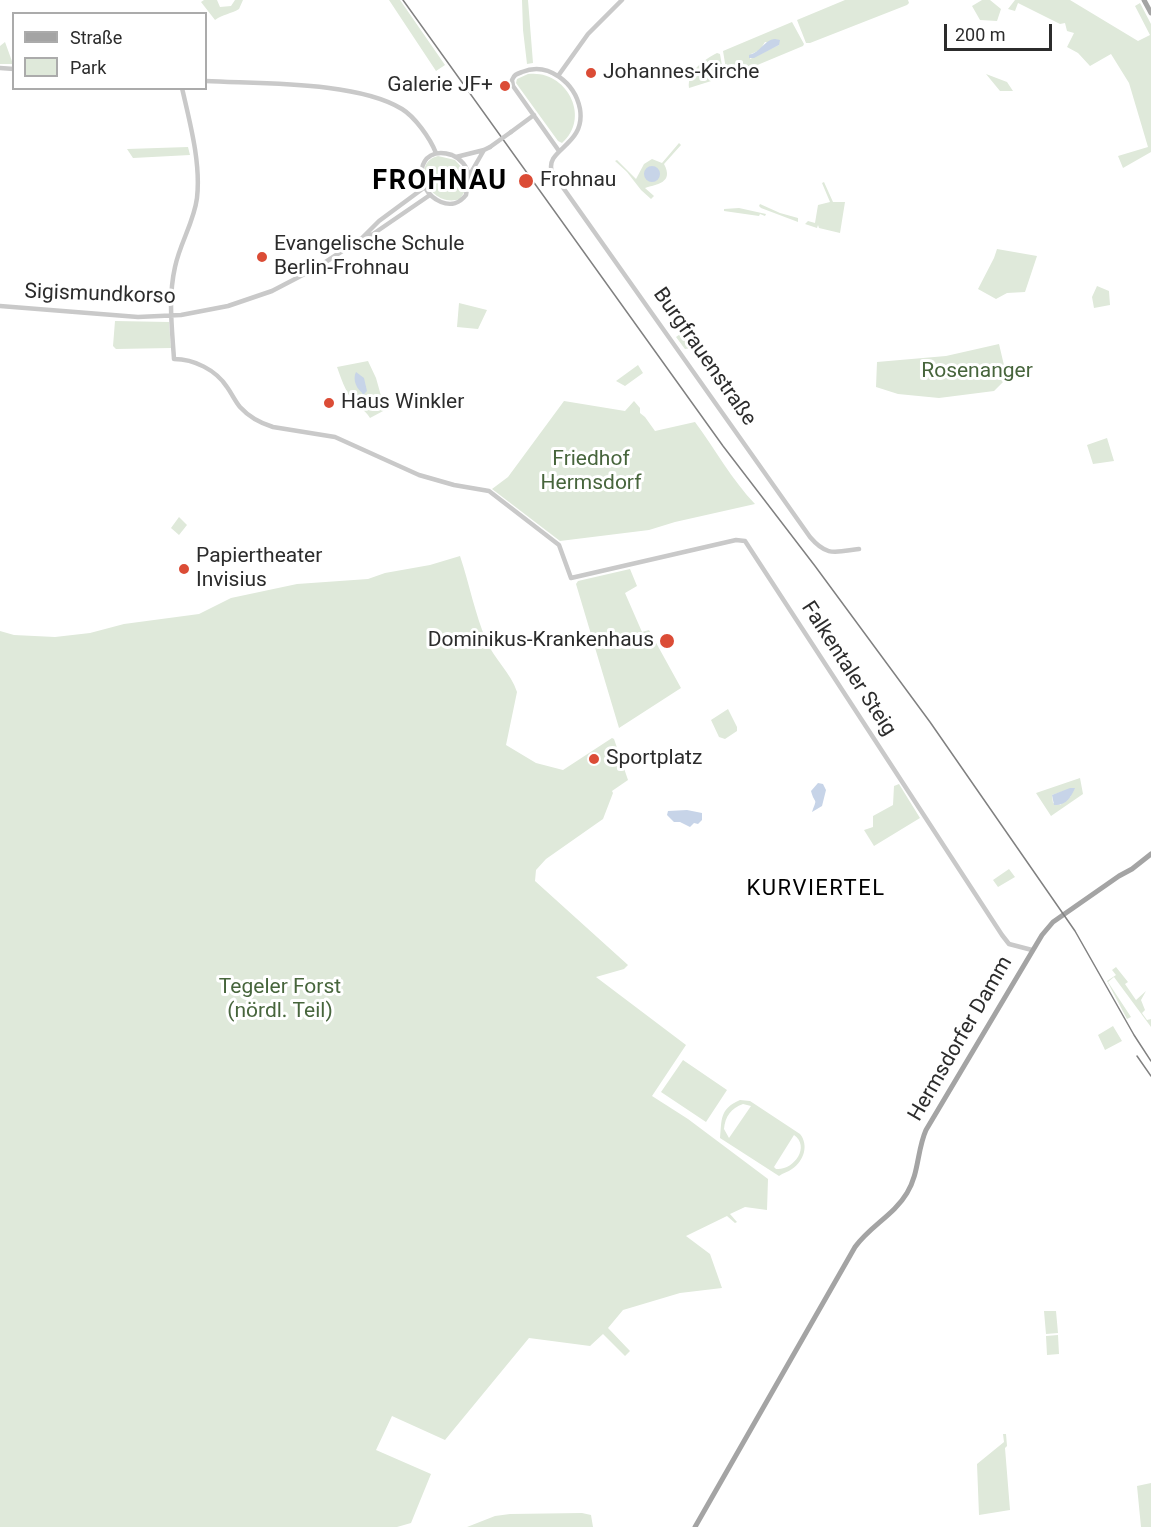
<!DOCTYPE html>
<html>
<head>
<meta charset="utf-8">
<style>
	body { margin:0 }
	#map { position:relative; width:1151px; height:1527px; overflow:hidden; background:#fff; font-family:Roboto,sans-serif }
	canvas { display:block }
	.legend { position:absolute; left:12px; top:12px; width:195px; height:78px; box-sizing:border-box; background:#fff; border:2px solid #ababab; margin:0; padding:8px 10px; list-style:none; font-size:18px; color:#2c2c2c }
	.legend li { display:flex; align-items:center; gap:12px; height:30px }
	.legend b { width:30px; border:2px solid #ababab }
	.scale { position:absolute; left:944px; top:24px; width:108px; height:27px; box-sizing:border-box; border:3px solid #2c2c2c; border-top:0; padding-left:8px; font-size:18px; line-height:21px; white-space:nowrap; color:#2c2c2c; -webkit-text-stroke:4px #fff; paint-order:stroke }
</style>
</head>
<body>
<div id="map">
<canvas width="1151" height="1527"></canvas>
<ul class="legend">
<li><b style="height:8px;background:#a4a4a4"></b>Straße</li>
<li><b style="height:16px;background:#dfe9da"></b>Park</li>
</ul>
<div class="scale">200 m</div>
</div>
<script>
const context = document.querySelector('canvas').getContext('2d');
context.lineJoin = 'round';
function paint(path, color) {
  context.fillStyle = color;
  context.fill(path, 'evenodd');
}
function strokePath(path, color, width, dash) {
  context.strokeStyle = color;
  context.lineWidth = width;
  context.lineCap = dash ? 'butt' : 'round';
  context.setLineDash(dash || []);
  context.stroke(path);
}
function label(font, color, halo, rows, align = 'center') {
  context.font = font + ' Roboto,sans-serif';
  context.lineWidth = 6;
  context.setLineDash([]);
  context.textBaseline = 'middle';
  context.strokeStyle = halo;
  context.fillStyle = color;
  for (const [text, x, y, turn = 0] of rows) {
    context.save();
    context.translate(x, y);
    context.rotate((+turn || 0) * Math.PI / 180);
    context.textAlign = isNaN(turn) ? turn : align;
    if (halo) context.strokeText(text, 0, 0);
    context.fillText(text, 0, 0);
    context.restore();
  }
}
paint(new Path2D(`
	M204,0H217L220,7L231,6L235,0H243L239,9C231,14 223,14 215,20L201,2Z
	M389,0H400L445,65L436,71Z
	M522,0H528L533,63L527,64L523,30Z
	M845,0H908L909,3L907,5L810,43H806L797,20Z
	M982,0H990L1001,9L997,21L980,20L972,6Z
	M1015,0H1070L1138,41L1150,35L1135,6L1140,3L1151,24V152L1123,168L1118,156L1148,147L1129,83L1111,54L1090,66L1078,53L1067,47L1074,33L1067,31L1065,23L1060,24L1018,3L1015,11L1008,9Z
	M792,22L804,44L803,46L743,71L727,75L723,51ZM765,42L779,45L750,59L751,54L760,50Z
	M5,42L13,64H0V46Z
	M717,53L720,54L724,77L689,88C687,71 704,60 717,53Z
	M528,74C566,69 592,117 562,143L558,141L516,83L517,79Z
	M986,74L1007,82L1013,91H1000Z
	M679,143L681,145L664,164C674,183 657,184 645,188L654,196L651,199L641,190L627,172L615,161L617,160L636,179L644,164L652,159L662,163Z
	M188,147L190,155L133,158L127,149Z
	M438,156L455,160L465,171V191L460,199C430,209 409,163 438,156Z
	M824,182L833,202H845L840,233L819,228L818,225L817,228L805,224L808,221L815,223L818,205L830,202L822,183Z
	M760,204L780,213L798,218V222L761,208L759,206Z
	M739,208L766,214L765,216L760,214L759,216L724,211V209Z
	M997,249L1037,256L1025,292L1007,293L996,299L978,289L994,258Z
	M1097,286L1109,291L1110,305L1094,308L1092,297Z
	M459,303L487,310L478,329L457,327Z
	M115,321L169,322L171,348L116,349L113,346Z
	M686,330L698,347L685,349L676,337Z
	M999,344L1007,378L994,391L939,398L898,394L876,387L877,362L946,356Z
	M368,361L376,378L385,410L370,418C365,409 357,407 352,400C345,390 341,378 337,367Z
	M638,365L643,373L625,386L616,381Z
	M564,401L625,411L634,401L640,408V413L645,417L655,431L695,422C715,449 732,480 755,504L675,522L649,530L560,541L492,489L508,477Z
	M1107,438L1114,461L1093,464L1087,445Z
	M179,517L187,525L179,535L171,528Z
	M460,556C469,583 475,614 486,640C494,659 511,673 517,692L506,745L536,763L563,770L612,738L614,739L628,780L612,791L613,793L603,819L546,859L536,870L535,881L628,965L624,969L596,977L686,1045L652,1096L688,1119L768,1179L767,1210L745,1207L730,1214L737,1222L735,1223L727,1216L686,1236L710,1254L722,1288L680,1293L623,1310L608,1328L630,1351L625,1356L603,1334L590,1346L529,1338L445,1440L392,1416L376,1450L431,1474L411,1523L397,1527H0V631L14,635L55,637L90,633L124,624L199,614L231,598L297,584L368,579L385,573L430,565Z
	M630,569L637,586L625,593L642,632L649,630L681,688L619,728L576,584L578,581Z
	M728,709L737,727V731L725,739L719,737L711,720Z
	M1080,778L1083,794L1051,816L1036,793ZM1064,791L1071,796L1060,805L1053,803L1052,795Z
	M899,784L920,818L874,846L864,830L873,827V816L893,805L894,786Z
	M1009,869L1015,877L998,887L993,880Z
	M1116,967L1128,982L1125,984L1136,1000L1146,991L1141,1000L1145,1010L1142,1013L1147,1020L1151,1019V1027L1114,977L1108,982L1131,1017L1127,1019L1107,981L1116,975L1112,970Z
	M1113,1026L1122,1041L1105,1050L1098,1035Z
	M683,1060L727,1090L706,1122L661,1092Z
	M740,1100L750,1101L800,1134C809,1145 804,1161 792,1169C788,1172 783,1173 779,1176L720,1138C722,1120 719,1109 740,1100ZM743,1104L751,1106L729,1138L724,1129C725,1117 731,1108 743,1104ZM794,1135C811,1147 793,1171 776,1169L774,1167Z
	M1044,1311H1056L1058,1333L1046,1334Z
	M1058,1335L1059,1354L1047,1355L1046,1336Z
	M1003,1434H1006L1007,1446L1005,1448L1010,1510L979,1515L977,1464L1004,1442Z
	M1151,1483V1527H1141L1137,1486Z
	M582,1513L591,1515L593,1527H467L495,1516L510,1514Z`), '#dfe9da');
paint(new Path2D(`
	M775,39L780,40L779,45L754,58H749V55C761,52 764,40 775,39Z
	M644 174a8 8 0 1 1 16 0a8 8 0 1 1-16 0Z
	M356,372L364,378L367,391L364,394C357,390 352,380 356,372Z
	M818,783L823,784L826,790L822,806L812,812C818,796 815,806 811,791Z
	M1070,788H1075C1071,797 1066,806 1054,805L1052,795Z
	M687,810L702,813V820L698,824L694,823L690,827L680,822H674L667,815L668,811Z`), '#c7d4e8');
strokePath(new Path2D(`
	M363,393L365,399L371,402L373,406`), '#c7d4e8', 1.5);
strokePath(new Path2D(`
	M0,68L14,69
	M558,76L588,34L622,0
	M206,81C259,84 357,81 402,109C415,117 430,138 436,153
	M182,88C190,123 201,163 197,198C194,222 180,243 175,267C168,298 172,328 174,359C194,359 216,370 227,387C232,394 235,401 240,407C249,417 260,423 273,427L335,437L419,475L454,485L489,491L559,545L571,578L736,540L745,541L1002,935L1009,944L1032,950
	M511,132L534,115
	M559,151L513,86L512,80C514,75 516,74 522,72C548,61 575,83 580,109C586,146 544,149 552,172L810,537C827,557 835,552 859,549
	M456,157L484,150L490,147
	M469,176C467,166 461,159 452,155C415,143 412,190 441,202C451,206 460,203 466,195L469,176L484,150
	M362,238L373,234L430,195
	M0,306L138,317L181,315L228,306L272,291L318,267L362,238L379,221L425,187`), '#c9c9c9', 4.5);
strokePath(new Path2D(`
	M1144,0L1151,13
	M695,1527L855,1247C870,1226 894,1215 907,1193C919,1174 917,1150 926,1130L1042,935L1053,922L1119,876L1132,869L1151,854`), '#a4a4a4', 5);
strokePath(new Path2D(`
	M403,0L723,446L815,566L930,722L1075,931L1134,1035L1151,1061
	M1137,1056L1151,1076`), '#818181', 1.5);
strokePath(new Path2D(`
	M490,147L511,132`), '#c9c9c9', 4.5);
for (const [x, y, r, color] of [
	[591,73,6,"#db4c36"],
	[505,86,6,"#db4c36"],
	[526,181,8,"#db4c36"],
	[262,257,6,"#db4c36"],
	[329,403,6,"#db4c36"],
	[184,569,6,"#db4c36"],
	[667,641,8,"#db4c36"],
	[594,759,6,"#db4c36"]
]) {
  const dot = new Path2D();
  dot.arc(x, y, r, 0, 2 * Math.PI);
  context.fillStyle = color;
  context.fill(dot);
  strokePath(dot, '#fff', 2);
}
label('21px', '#2c2c2c', '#fff', [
	["Johannes-Kirche",603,73],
	["Galerie JF+",493,86,"right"],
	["Frohnau",540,181],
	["Evangelische Schule",274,245],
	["Berlin-Frohnau",274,269],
	["Haus Winkler",341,403],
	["Papiertheater",196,557],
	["Invisius",196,581],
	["Dominikus-Krankenhaus",654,641,"right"],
	["Sportplatz",606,759]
], 'left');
label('21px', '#2c2c2c', '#fff', [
	["Sigismundkorso",100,295,2],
	["Burgfrauenstraße",704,357,55],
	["Falkentaler Steig",848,669,57],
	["Hermsdorfer Damm",961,1039,-60]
]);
label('21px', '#47653c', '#fff', [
	["Rosenanger",977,372],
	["Friedhof",591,460],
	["Hermsdorf",591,484],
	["Tegeler Forst",280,988],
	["(nördl. Teil)",280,1012]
]);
context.letterSpacing = '1.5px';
label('22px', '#000', '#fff', [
	["KURVIERTEL",816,889]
]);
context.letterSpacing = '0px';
context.letterSpacing = '1.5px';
label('bold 27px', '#000', '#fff', [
	["FROHNAU",440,182]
]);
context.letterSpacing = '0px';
</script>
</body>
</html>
